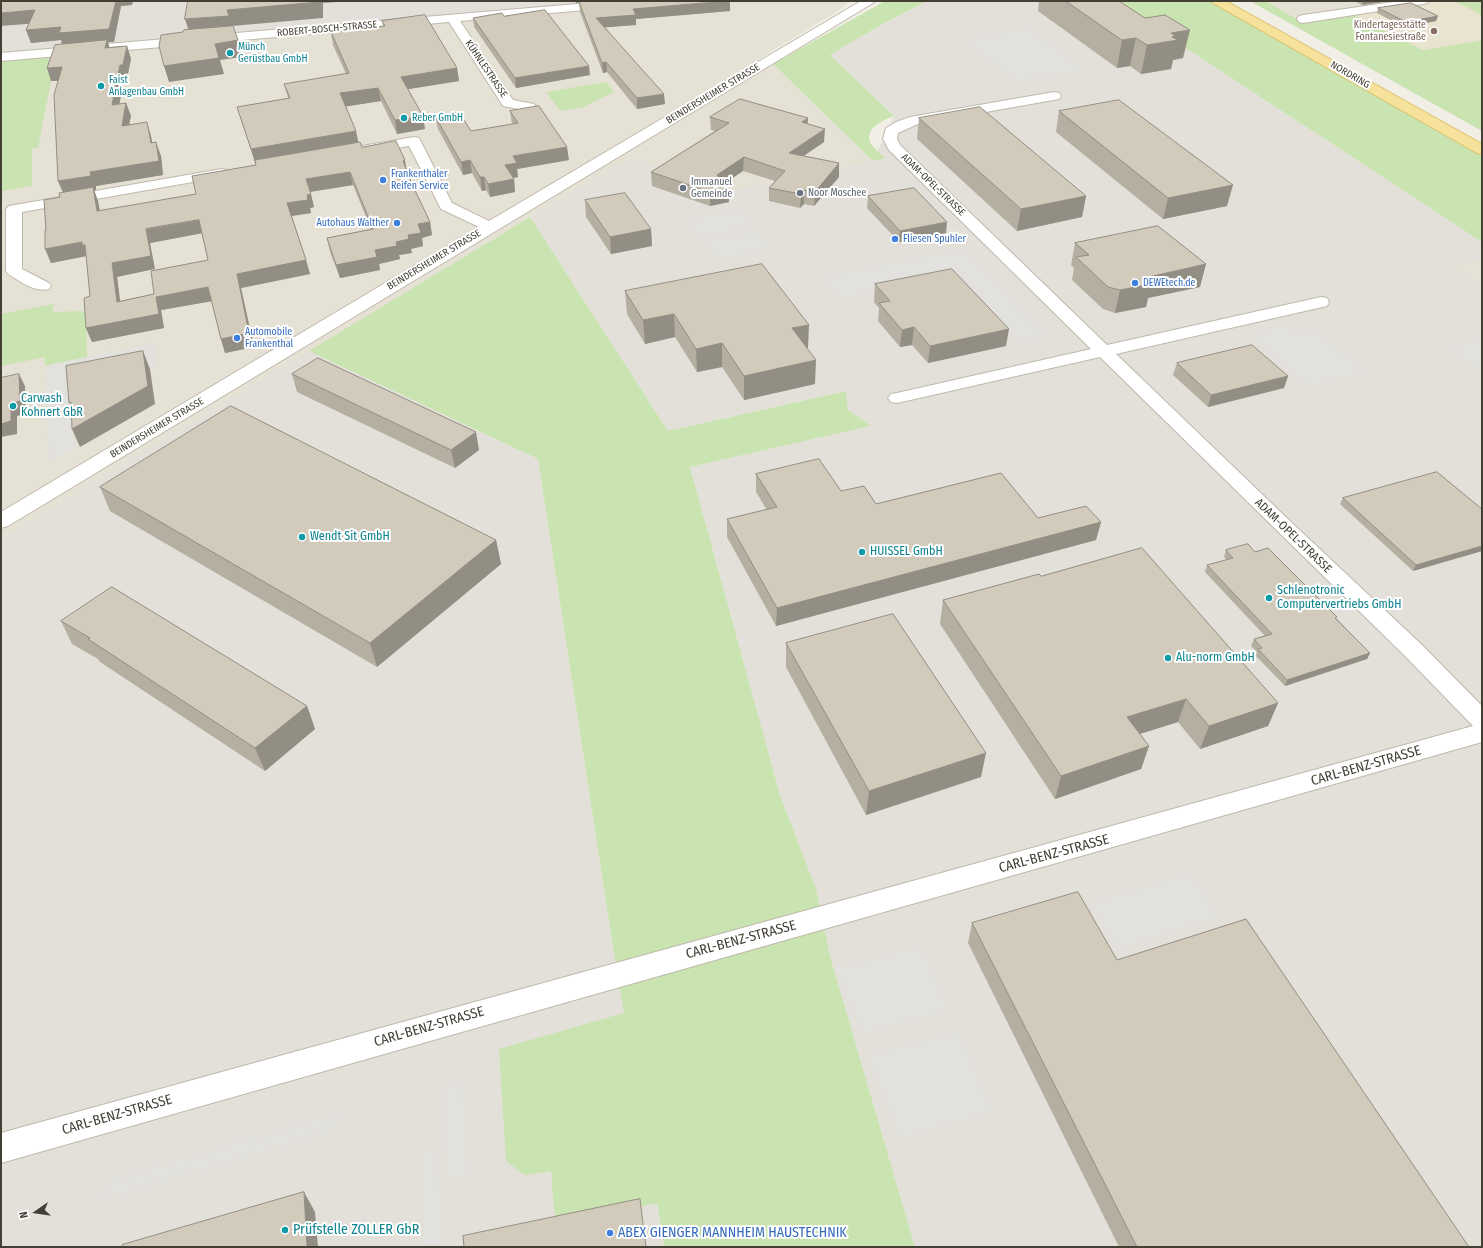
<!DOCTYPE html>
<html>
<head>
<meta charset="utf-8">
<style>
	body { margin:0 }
	#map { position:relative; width:1483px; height:1248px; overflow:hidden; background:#f1eee5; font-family:"Fira Sans Condensed",sans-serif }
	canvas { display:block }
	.frame { position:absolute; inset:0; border:2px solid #433f35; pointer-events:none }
	.north { position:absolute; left:16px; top:1192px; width:40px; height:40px; -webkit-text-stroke:3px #fff; paint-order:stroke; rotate:257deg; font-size:11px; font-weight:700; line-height:16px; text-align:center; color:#433f35 }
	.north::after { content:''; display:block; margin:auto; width:14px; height:18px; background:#433f35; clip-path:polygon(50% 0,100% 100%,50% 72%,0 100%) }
</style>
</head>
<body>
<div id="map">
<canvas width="1483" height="1248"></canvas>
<div class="frame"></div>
<div class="north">N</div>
</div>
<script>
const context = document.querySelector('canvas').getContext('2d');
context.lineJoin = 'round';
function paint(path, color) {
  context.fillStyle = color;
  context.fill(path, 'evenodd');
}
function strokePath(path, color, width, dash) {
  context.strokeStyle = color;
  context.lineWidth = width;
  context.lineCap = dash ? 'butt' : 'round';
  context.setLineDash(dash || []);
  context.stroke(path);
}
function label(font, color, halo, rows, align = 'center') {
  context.font = font + ' "Fira Sans Condensed",sans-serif';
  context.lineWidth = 4;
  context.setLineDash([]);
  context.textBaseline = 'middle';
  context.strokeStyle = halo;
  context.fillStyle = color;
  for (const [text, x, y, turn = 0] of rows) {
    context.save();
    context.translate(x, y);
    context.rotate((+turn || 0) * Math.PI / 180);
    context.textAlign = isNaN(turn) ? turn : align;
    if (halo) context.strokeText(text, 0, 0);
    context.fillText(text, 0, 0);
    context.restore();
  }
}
paint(new Path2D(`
	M706,1H850L841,9L757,60L773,64L873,161L732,191L630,158L530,217L1,539V58Z
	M1266,1H1478L1482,3V40L1423,50L1345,11L1295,18Z
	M1482,259V285L1455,267Z`), '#e5e1d4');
paint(new Path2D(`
	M1,1H610L1,53Z
	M927,1H1114L1482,242V259L1456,267L1482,285V1247H915L830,956L816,889L780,795L690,467L871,426L848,410L845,391L668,431L530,217L630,158L732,191L873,161L894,116L830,55L879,26Z
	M309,351L538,459L612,941L664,1247H1V539Z`), '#e3e0da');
paint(new Path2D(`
	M1444,1H1454L1482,15V40L1423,50L1352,14Z`), '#e9e4d0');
paint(new Path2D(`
	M885,1H927L879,26L830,55L894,116C883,120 863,129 871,144C874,149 881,154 885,158L873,161L773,64Z
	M1114,1H1209L1482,155V242Z
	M1250,1H1266L1295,18L1345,11L1423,50L1482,40V131Z
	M1454,1H1477L1482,3V15Z
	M60,53L51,81L38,148L32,149V186L1,191V58Z
	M606,82L614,92L583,107L560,111L546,92Z
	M530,217L668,431L846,391L848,410L871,426L690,467L780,795L816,889L830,956L915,1247H664L657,1203L559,1224L554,1210L551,1171L525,1175L506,1161L499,1049L624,1013L612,941L538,459L309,351Z
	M54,304L52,312L86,311L87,357L45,366V357L1,366V314Z`), '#c9e3b1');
paint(new Path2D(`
	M1031,28L1087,70L1015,82L961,39Z
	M741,209L755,227L699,237L687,219Z
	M758,230L773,249L716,260L702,241Z
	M962,249L1048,337L1021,344L956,275L840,299L822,277Z
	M1288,325L1301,334L1316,331L1368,372L1309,387L1247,334Z
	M1482,339V373L1447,348L1466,343Z
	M154,343L158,366L69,384L75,449L49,463L45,366Z
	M1190,872L1220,917L1117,950L1089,903Z
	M922,946L950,1011L861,1035L836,968Z
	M959,1030L994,1112L899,1139L867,1055Z
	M463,1081L468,1176L446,1180L442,1085Z
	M333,1110L343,1117L324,1140L314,1133L304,1146L294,1140L284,1152L274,1145L263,1157L254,1151L244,1163L235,1157L225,1168L216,1162L204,1175L195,1168L185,1180L176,1174L164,1187L155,1180L145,1192L135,1185L123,1198L114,1192L103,1205L94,1198L117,1173L126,1180L137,1167L146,1174L158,1161L167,1167L177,1155L187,1162L198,1149L207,1156L218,1144L227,1150L238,1137L246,1142L254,1132L264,1139L275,1127L284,1133L295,1121L304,1128L314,1116L324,1121Z
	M438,1148L443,1247H424L421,1152Z`), '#e2e1dd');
const minor = new Path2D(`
	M612,1H659L657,3L653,4L460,21L513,100L534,104L536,107L534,110L529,111L503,106L449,22L1,61V53Z
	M861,1H875L873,3L8,526L1,528V512L479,227L441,209L409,146L367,153L362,152L360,149L362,146L414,137L419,138L452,203L489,221Z
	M1400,1H1429L1427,3L1423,4L1303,23L1299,22L1297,19L1299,16L1303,15Z
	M1054,92L1059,93L1061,96L1059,99L918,124L898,133L897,139L900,145L1107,345L1321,297L1327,298L1329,302L1327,306L1116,354L1292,523L1422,645L1482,706V742L1,1163V1133L1473,726L1406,657L1100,357L897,403L891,402L888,398L891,394L897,393L1091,349L889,150L883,139L886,128L896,122L910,117Z
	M222,169L227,170L229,173L227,176L22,212V269L49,283L51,286L49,289C35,293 20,281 8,274L6,271V209L9,206Z`);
const major = new Path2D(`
	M1211,1H1226L1482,144V154L1477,153L1213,3Z`);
strokePath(minor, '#bfb9ac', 2);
strokePath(major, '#dac06b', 2);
paint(minor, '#fff');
paint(major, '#f6e29a');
paint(new Path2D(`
	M1,1H133L132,5L121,6L114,42H108L109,47L127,46L131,59L127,78H124L119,104L126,103L131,116L129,125L151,136L152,143L161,156L163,175L96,186V190H94L98,201L100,211L196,194L256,165L241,120L237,107L288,98L284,84L346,74L333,45L331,32L383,26L382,21L457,68L459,81L408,89L425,129L397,134L381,101L346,106L358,143L362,147L407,173L430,222L432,235L422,238L423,246L411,249L412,253L399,255L400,259L379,264L380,270L340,278L330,252L327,238L371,229L353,185L310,192L314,207L310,208L311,213L292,216L306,260L310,274L241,288L254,347L225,353L221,339L212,301L161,310L164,328L92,342L86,328L90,296L86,256L51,263L46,230L60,197L63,192L58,181V81H51L62,44L61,40L31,43L26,30L29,23ZM202,233L208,260L154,294L120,301L117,277L150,243Z
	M575,1H730V11L636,19V25L605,27L665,104L637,109L607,72L603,73L580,12L579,2L576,3Z
	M1039,1H1119L1183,58L1173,60L1171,69L1141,74L1130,66L1117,68L1038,11Z
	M1354,1H1390L1362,5Z
	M1378,8L1438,16L1436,21L1404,27L1377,13Z
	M504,16L590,75L516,88L474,27L473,18Z
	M510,111L569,160L517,169L518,177L513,178L514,179L515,192L490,197L486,190L482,191L472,173L463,175L438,129L435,116L471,131L512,124Z
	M1059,111L1227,206L1163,219L1056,132Z
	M710,117L807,124L824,142L804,156L839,163V177L814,206L804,204L800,208L769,201V188L775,181L743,171L724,184L728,189L729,202L710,206L652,186L651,172L715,131L711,130Z
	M919,118L1086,196L1082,217L1017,231L917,139Z
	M868,196L946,233L899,242L867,208Z
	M585,200L651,229L652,246L611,254L586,217Z
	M1075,243L1200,287L1148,298L1146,307L1115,313L1103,309L1072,280L1074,268L1071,265Z
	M875,284L1006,346L928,363L912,345L900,347L878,321L879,308L874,302Z
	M625,291L808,348H807L815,384L744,400L722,367L697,372L675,337L645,344L627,314Z
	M1177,363L1288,376L1284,388L1208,407L1173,375Z
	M292,374L479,450L455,468L297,392Z
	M756,474L841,491L876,504L1038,518L1101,522L1096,540L776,626L727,537V519L767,510L756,492Z
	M100,487L496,540L501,564L377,667L110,511Z
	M1343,498L1482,509V551L1413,571L1340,504Z
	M1226,550L1255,552L1337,619L1370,653L1367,659L1285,686L1256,656L1257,652L1251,646L1254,639L1265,636L1205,572L1207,565L1227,560L1224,557Z
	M1041,576L1278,703L1268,726L1200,749L1178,722L1140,734L1149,746L1141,769L1055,799L940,624L943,600Z
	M61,621L307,706L315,729L265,771L100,662L98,659L72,644Z
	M786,643L981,777L866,815L786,667Z
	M972,923L1117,960L1469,1247H1119L968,943Z`), '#b5afa2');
paint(new Path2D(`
	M116,1H133L132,5L121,6L114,42H108L111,53L63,46L61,40L31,43L26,30Z
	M319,1H352L323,3V18L232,26L190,35L185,19L227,10Z
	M576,1H594L576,3Z
	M730,1V11L636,19V25L597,28L596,18L633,9Z
	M1363,1H1390L1362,5Z
	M35,10L39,23L1,26V13Z
	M1438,16L1436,21L1404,27L1406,22Z
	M1190,30L1183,58L1173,60L1171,69L1141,74L1147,45L1171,33Z
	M1136,38L1130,66L1117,68L1122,40Z
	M238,40L242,57L220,60L224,74L169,82L164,66L215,44Z
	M127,46L131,59L127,78H124L117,118L112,105L120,65Z
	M606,62L607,72L603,73L602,63Z
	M589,66L590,75L516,88L515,78Z
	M62,67L66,80L51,81L47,68Z
	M457,68L459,81L403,90L401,77Z
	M378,88L381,101L343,107L340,93Z
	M664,94L665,104L637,109V98Z
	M126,103L131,116L126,140L122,126Z
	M423,116L425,129L397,134L395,120Z
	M808,118L807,132L802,122Z
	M147,122L151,136L155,157L151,143Z
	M825,129L824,142L788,166L789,153Z
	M356,131L359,145L255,163L251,149Z
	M156,142L161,156L163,175L96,186V190H94L98,201L102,225L64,195L58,181L90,172Z
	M567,147L569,160L517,169L518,177L507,179L505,165L513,156Z
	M744,157L743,171L717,188V175Z
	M405,160L407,173L403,161Z
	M470,160L472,173L463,175L461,162Z
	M839,163V177L814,206L815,192Z
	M350,172L353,185L309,192L306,179Z
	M480,177H484L486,190L482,191Z
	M514,179L515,192L490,197L488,184Z
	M1233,185L1227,206L1163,219L1168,198Z
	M728,189L729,202L710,206V192Z
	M804,190V204L800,208L801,194Z
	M311,194L314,207L310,208L311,213L291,216L287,203L307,195Z
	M1086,196L1082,217L1017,231L1021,209Z
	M199,220L203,233L150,243L155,269L117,277L122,316L117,302L112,263L146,229Z
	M430,222L432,235L422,238L423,246L411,249L412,253L399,255L400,259L379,264L380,270L340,278L336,265L396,242L408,235L418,224Z
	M947,222L946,233L899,242L900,231Z
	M651,229L652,246L611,254L610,237Z
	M82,242L85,245L87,256L51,263L45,249Z
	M306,260L310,274L241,288L254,347L225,353L221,339L237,274Z
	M1206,264L1200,287L1148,298L1146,307L1115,313L1120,290L1144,278Z
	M208,287L213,301L161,310L164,328L92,342L86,328L156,297Z
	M674,314L675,337L645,344L643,320Z
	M809,325L808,348L791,351L792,328Z
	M914,327L912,345L900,347L902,330Z
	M1009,329L1006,346L928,363L930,346Z
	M722,343V367L697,372L696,349Z
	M143,351L150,369L155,404L80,447L72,429Z
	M816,360L815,384L744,400V376Z
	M19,374L25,386L26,414L17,416V434L1,437V424L11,404Z
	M1288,376L1284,388L1208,407L1211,395Z
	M476,432L479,450L455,468L451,450Z
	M1101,522L1096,540L776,626L777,608Z
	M496,540L501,564L377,667L370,643Z
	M1482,546V551L1413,571L1416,565Z
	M1370,653L1367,659L1285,686L1287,680Z
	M1186,699L1178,722L1120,740L1127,717Z
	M1278,703L1268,726L1200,749L1209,726Z
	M307,706L315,729L265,771L255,748Z
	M1149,746L1141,769L1055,799L1061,776Z
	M986,753L981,777L866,815L869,791Z
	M304,1192L315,1212L318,1247H307Z`), '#938e84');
const building = new Path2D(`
	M1,1H116L109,29L59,33L61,27L26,30L35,10L1,13Z
	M188,1H319V2L227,10L229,16L185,19Z
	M591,1H727L633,9L636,15L596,18L664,94L637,98L606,62L602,63L579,2Z
	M1066,1H1119L1145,18L1165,15L1190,30L1171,33L1175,36L1172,37L1178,40L1147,45L1136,38L1122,40Z
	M1411,3L1438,16L1406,22L1378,8Z
	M545,10L589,66L515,78L473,18L502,13L504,16Z
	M425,15L457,68L401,77L423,116L395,120L378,88L340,93L356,131L251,149L237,107L290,98L284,84L349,73L331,32L385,26L382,21Z
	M233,26L238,40L215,44L219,58L164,66L159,46L161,35L183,32L184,30Z
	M107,40L105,48L127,46L123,65H120L112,105L126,103L122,126L147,122L151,143L156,142L159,161L90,172L91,176L58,181L54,95L62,67L47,68L55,45Z
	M740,99L808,118L802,122L825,129L789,153L839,163L815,192L804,190L801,194L769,188L785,171L744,157L717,175L728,189L710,192L651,172L729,123L710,117Z
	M1119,100L1233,185L1168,198L1059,111Z
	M539,106L567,147L513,156L517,163L505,165L514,179L488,184L484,177H480L470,160L461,162L435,116L459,112L471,131L518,123L510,111Z
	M980,107L1086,196L1021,209L919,118Z
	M396,141L405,160L403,161L411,182L430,222L418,224L421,233L408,235L409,239L396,242L397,246L375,250L377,257L336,265L327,238L373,229L350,172L306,179L311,194L307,195L308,200L287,203L306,260L237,274L249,333L221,339L208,287L156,297L159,314L86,328L84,298L90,296L85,245H82V242L45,249V230H46L44,200L60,197L59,193L93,187L97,211L196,194L192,176L256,165L255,160L360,142L362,147ZM199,220L208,260L151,271L154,294L117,302L112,263L151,256L146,229Z
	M914,188L947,222L900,231L868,196Z
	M625,193L651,229L610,237L585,200Z
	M1158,226L1206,264L1144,278L1152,284L1120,290L1108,287L1076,257L1089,255L1075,243Z
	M762,264L809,325L792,328L816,360L744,376L722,343L696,349L674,314L643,320L625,291Z
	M952,269L1009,329L930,346L914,327L902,330L879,303L890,301L875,284Z
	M1252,345L1288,376L1211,395L1177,363Z
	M143,351L148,386L72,429L71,402L69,403L66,366Z
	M318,358L476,432L451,450L292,374Z
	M19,374L20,401L11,404V421L1,424V378Z
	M231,406L496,540L370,643L100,487Z
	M819,459L841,491L864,486L876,504L1001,473L1038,518L1086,506L1101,522L777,608L727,519L777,507L756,474Z
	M1437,472L1482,509V546L1416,565L1343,498Z
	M1248,544L1255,552L1268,548L1337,617L1335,618L1370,653L1287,680L1258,649L1262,648L1254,639L1272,634L1207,565L1233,558L1226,550Z
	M1142,548L1278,703L1209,726L1186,699L1127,717L1149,746L1061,776L943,600L1039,574L1041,576Z
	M112,587L307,706L255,748L88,639L90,638L61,621Z
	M893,614L986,753L869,791L786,643Z
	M1078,892L1117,960L1246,919L1469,1247H1137L972,923Z
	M304,1192L307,1247H122V1245Z
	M640,1199L646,1247H464L463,1236Z`);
paint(building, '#d2cbbc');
strokePath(building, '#938e84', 1);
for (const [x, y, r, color] of [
	[1434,31,4,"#8d6e63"],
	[230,53,4,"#0f9aa8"],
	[101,86,4,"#0f9aa8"],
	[404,118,4,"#0f9aa8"],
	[383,180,4,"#3f7fe0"],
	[683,188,4,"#6b7280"],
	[800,193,4,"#6b7280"],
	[397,223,4,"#3f7fe0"],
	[895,239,4,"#3f7fe0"],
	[1135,283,4,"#3f7fe0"],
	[237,338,4,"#3f7fe0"],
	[13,406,4,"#0f9aa8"],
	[302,537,4,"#0f9aa8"],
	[862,552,4,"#0f9aa8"],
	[1269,598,4,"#0f9aa8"],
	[1168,658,4,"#0f9aa8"],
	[285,1230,4,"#0f9aa8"],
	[610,1233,4,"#3f7fe0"]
]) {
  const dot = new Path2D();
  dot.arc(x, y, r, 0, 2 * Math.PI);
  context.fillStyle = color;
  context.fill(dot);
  strokePath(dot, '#fff', 1.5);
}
label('10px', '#785e54', '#fff', [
	["Kindertagesstätte",1426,25],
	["Fontanesiestraße",1426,37]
], 'right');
label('10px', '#433f35', '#fff', [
	["ROBERT-BOSCH-STRASSE",327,29,-5],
	["KÜHNLESTRASSE",486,69,56],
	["NORDRING",1350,75,30],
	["BEINDERSHEIMER STRASSE",713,94,-31],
	["ADAM-OPEL-STRASSE",933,185,44],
	["BEINDERSHEIMER STRASSE",434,260,-31],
	["BEINDERSHEIMER STRASSE",157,428,-31]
]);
label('10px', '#0d838f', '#fff', [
	["Münch",238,47],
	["Gerüstbau GmbH",238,59],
	["Faist",109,80],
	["Anlagenbau GmbH",109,92],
	["Reber GmbH",412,118]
], 'left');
label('10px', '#366cbe', '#fff', [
	["Frankenthaler",391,174],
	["Reifen Service",391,186],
	["Autohaus Walther",389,223,"right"],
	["Fliesen Spuhler",903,239],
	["DEWEtech.de",1143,283],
	["Automobile",245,332],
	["Frankenthal",245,344]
], 'left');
label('10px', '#5b616d', '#fff', [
	["Immanuel",691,182],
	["Gemeinde",691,194],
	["Noor Moschee",808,193]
], 'left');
label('12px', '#0d838f', '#fff', [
	["Carwash",21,399],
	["Kohnert GbR",21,413],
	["Wendt Sit GmbH",310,537],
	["HUISSEL GmbH",870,552],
	["Schlenotronic",1277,591],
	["Computervertriebs GmbH",1277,605],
	["Alu-norm GmbH",1176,658]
], 'left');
label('12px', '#433f35', '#fff', [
	["ADAM-OPEL-STRASSE",1293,536,44]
]);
label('14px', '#433f35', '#fff', [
	["CARL-BENZ-STRASSE",1366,766,-16],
	["CARL-BENZ-STRASSE",1054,854,-15],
	["CARL-BENZ-STRASSE",741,940,-15],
	["CARL-BENZ-STRASSE",429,1027,-16],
	["CARL-BENZ-STRASSE",117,1115,-16]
]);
label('14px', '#0d838f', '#fff', [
	["Prüfstelle ZOLLER GbR",293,1230]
], 'left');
label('14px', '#366cbe', '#fff', [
	["ABEX GIENGER MANNHEIM HAUSTECHNIK",618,1233]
], 'left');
</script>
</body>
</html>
